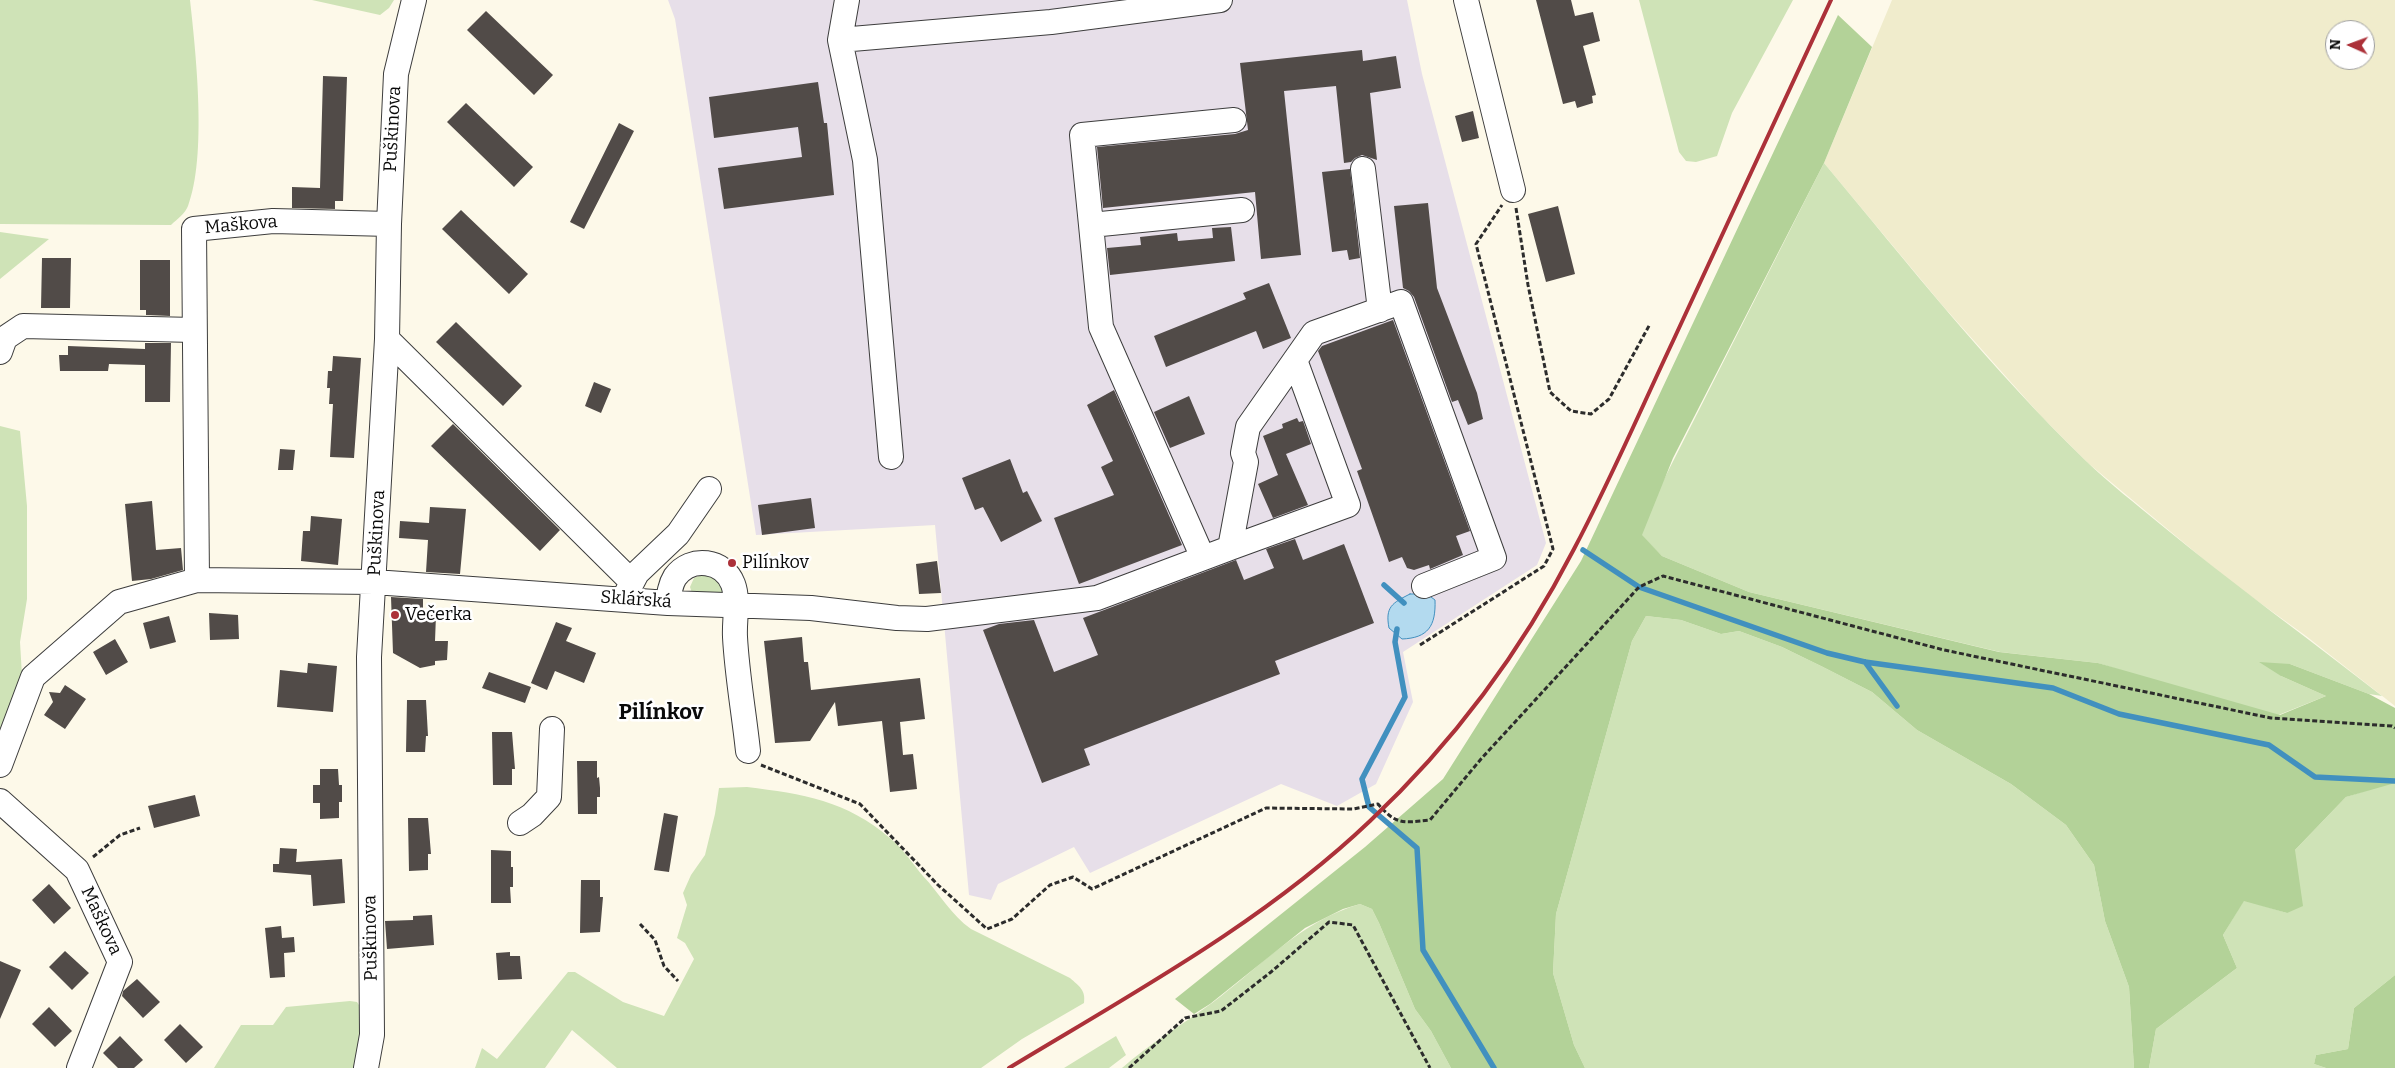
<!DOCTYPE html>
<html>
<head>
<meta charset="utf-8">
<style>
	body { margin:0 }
	#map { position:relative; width:2395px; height:1068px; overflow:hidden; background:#fdf9e9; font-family:Bitter,serif }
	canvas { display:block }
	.north { position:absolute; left:2325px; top:20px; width:50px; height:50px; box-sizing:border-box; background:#fff; border:1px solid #9d9d9d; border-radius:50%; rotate:272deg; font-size:14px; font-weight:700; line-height:20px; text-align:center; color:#0a0a0a }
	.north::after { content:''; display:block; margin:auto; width:18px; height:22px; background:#ac3139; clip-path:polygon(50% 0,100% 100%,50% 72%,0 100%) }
</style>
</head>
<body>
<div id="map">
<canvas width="2395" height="1068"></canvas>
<div class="north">N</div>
</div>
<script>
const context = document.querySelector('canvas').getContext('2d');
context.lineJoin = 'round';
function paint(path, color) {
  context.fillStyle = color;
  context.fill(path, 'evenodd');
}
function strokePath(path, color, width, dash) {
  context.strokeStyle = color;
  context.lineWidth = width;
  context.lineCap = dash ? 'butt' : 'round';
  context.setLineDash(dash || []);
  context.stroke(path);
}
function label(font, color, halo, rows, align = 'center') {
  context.font = font + ' Bitter,serif';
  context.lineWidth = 5;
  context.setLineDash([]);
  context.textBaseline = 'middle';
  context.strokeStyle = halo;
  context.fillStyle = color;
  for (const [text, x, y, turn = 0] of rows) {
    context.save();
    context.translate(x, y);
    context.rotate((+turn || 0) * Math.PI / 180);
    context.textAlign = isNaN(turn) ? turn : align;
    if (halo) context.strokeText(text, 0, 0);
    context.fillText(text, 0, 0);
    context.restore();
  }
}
paint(new Path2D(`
	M668,0H1407L1422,74L1546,543L1537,565L1403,652L1413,702L1376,784L1337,806L1281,784L1090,873L1074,847L998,884L991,900L969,895L935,525L756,535L675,19Z`), '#e7dfe9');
paint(new Path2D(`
	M1892,0H2395V706L2306,636L2231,582L2088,463L2042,417L1943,306L1824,163ZM2335,30H2365V60H2335Z`), '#f0eccc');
paint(new Path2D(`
	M0,0H190C196,54 207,156 188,206C185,214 177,219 171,225L0,224Z
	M312,0H394L389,8L380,15Z
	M1639,0H1793L1732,113L1717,156L1696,162L1686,161L1679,152Z
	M1824,163C1908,264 1991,369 2086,461C2110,484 2136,504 2160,524C2233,584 2309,639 2382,696L2369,694L2290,664L2281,676L2326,696L2271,718L2098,663L2000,652L1749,592L1662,556L1641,535L1655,497Z
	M0,232L49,239L0,279Z
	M0,426L20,431L27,506V599L20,642L22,676L0,731Z
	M704,574L713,575L724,590L721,595L692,593L690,587L694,578Z
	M1646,616L1681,620L1721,634L1739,631L1782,647L1823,667L1872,692L1917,730L2011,784L2066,825L2094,865L2105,921L2129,987L2134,1068H1585L1574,1045L1553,973L1556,914L1632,641Z
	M2393,782L2395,783V975L2354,1008L2348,1049L2316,1055L2314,1064L2326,1068H2149L2156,1029L2237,968L2223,935L2244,900L2287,913L2295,850L2346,797Z
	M747,787C803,794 846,800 891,839C903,849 913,864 923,876C940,894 951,915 971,929L1070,978C1079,986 1086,990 1084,1003L1022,1039L981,1068H617L572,1030L545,1068H475L482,1048L497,1059L568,972H575L623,1002L664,1016L694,959L685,943L677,938L687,905L683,893L691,875L705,855L715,814L719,788Z
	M1360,904L1372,909L1379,923L1415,1009L1431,1031L1451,1068H1122C1150,1043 1182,1025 1212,1003C1260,967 1301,921 1360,904Z
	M350,1001L357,1002L361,1008L360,1057L355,1068H214L241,1025H273L286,1007Z
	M1116,1036L1126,1055L1109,1068H1064Z`), '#cfe3b7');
paint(new Path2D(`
	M1838,15L1872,47L1824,163L1673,458L1642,535L1662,556L1749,592L1999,652L2098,663L2280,715L2326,696L2281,676L2259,662L2290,664L2369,694L2395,708V783L2346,797L2295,850L2303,906L2287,913L2244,901L2223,935L2237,968L2156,1029L2149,1068H2134L2129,987L2105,921L2094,865L2066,825L2011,784L1917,730L1872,692L1823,667L1782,647L1739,631L1721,634L1681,620L1646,616L1632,641L1556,914L1553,973L1574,1045L1585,1068H1451L1431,1031L1415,1009L1379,923L1372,909L1360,904L1343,909L1305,928L1210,1004L1194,1014L1175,999L1365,847L1443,779L1581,561Z
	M2395,975V1068H2326L2314,1064L2316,1055L2348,1049L2354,1008Z`), '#b3d298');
const water = new Path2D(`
	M1410,594H1427L1435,600C1436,626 1428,638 1402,639L1389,628C1385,607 1392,603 1410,594Z`);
paint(water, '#b3daef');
strokePath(water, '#4190bf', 1);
strokePath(new Path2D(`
	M1583,550L1639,587L1827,653L1865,662L2053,688L2119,714L2269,745L2315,777L2395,781
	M1384,585L1404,603
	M1397,629L1395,642L1405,697L1362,779L1369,807L1417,848L1423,950L1494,1068
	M1865,662L1897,706`), '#4190bf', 5.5);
paint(new Path2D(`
	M1536,0H1571L1575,16L1593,12L1600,41L1583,46L1596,95L1592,96L1593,103L1577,108L1575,101L1563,104Z
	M486,11L553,75L534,95L467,30Z
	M1362,50L1363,61L1396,56L1401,88L1370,93L1377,160L1362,155L1355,158L1351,162L1344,163L1336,86L1284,91L1301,255L1261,259L1255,192L1103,208L1097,147L1235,134L1248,130L1240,63Z
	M323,76L347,77L343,201H335V209L292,208V187L320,188Z
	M818,82L824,123H827L834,195L724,209L718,168L802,157L798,127L714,138L709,97Z
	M466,103L533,167L514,187L447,122Z
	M1473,111L1479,138L1462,142L1455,116Z
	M619,123L634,131L584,229L570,222Z
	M1350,169L1360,258L1349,260L1347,250L1332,252L1322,172Z
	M1428,203L1437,288L1477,393L1483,419L1468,425L1458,400L1452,402L1414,297L1409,291L1403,288L1394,206Z
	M1558,206L1575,274L1546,282L1528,214Z
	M461,210L528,274L509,294L442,229Z
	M1231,227L1235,261L1110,275L1107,248L1141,245L1140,237L1177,233L1178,241L1213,238L1212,228Z
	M42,258H71L70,308H41Z
	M140,260H170V316L146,315V310H140Z
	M1269,283L1291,338L1263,349L1256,331L1166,367L1154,336L1246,299L1243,293Z
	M1393,320L1470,531L1456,536L1463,555L1430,569L1429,565L1414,570L1407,568L1402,557L1389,562L1357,471L1362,469L1318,351L1322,346Z
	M456,322L522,386L503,406L436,342Z
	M145,343H171L170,402H145V365L109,364L108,371H60L59,355H68V346L145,349Z
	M333,356L361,358L354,458L330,457L333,404H329L330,388H327L328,371H332Z
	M594,382L611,389L601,413L585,406Z
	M1114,390L1182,545L1079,584L1054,518L1114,495L1101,467L1113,461L1087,405Z
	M1189,396L1205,434L1170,448L1154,412Z
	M1297,418L1299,422L1303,421L1311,444L1286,454L1308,505L1273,518L1258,484L1278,475L1263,436L1283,428L1282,424Z
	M453,424L560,530L540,551L431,446Z
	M280,449L295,450L293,470H278Z
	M1010,459L1023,493L1027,491L1042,521L1001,542L983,507L975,510L962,478Z
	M811,498L815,528L762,535L758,505Z
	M152,501L156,550L181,548L183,570L151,579L132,581L125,504Z
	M430,507L466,509L460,574L426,572L428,540L399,538L400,521L429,523Z
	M311,516L342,519L338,565L301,561L303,531H310Z
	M1295,539L1303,560L1344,544L1374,623L1275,661L1280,674L1084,749L1090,765L1042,783L983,630L999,624L1034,620L1054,672L1098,655L1083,618L1236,560L1244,580L1274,568L1266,549Z
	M937,561L941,593L919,594L916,564Z
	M391,597L423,599V615H436L435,641H448L447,660L435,661V665L420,668L393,653Z
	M209,613L238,615L239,639L210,640Z
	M169,616L176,642L150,649L143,623Z
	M556,622L572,628L566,641L596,653L584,683L555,671L547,690L531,683Z
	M802,637L804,662H808L811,690L920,678L925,719L900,722L903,755L913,754L917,789L890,792L882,721L838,726L835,702L810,741L775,743L764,641Z
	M115,639L128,662L106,675L93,652Z
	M308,663L337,666L333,712L277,707L280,670L307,673Z
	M489,672L531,687L525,703L482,688Z
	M65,685L86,699L65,729L44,715L53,702L49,692L60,693Z
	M407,700H426L428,736H426L425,752H406Z
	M492,732H512L515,769H512V785H493Z
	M577,761H597V778L599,777L600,788V797H597V814H578Z
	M320,769H338L339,785H342V802H339V818L320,819V803H313V785H320Z
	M195,795L200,816L154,828L148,806Z
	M664,813L678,816L669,872L654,870Z
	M408,818H428L431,854H428V870L409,871Z
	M280,848L297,849L296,862L342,859L345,903L313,906L311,875L273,872V864H279Z
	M491,850L511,851V867H513V887H510L511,903H491Z
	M581,880H600V897H603L600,932L580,933Z
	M49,884L71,908L54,924L32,900Z
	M432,915L434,945L387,949L385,921L413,920V916Z
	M281,926L282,938L294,937L295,952L284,953L285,977L270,978L265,928Z
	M65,951L89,973L72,990L49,967Z
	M510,952V956H520L522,979L498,980L496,953Z
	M0,961L21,970L0,1019Z
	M137,979L160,1002L143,1018L122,996L123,991Z
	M49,1007L72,1031L55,1047L32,1024Z
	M180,1024L203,1047L186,1063L164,1040Z
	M120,1036L143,1060L134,1068H118L103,1053Z`), '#514b48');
const minor = new Path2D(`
	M847,0L840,40L865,160L891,457
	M1466,0L1513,190
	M840,40L1051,22L1220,0
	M1363,169L1380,310
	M1091,225L1082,135L1234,120
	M387,339L632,582
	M0,352L5,338L23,326L194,330
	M1230,548L1348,505L1295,360
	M1203,558L1101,327L1091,225L1242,210
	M197,580L194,229L273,221L389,224
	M625,596L637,573L678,534L709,489
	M668,603C669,594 670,585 675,577C691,555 724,560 733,584C739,600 734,620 735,637C737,675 744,713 748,751
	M0,765L33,677L119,602L197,580L374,582L668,603L811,608L897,618L927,619L1097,598L1230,548L1246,462L1243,453L1248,427L1314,333L1401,302L1494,558L1424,586
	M0,801L77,870L120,962L79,1068
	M520,823L532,815L549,797L552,729
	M366,1068L372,1035L369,657L387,339L389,224L396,74L414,0`);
strokePath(minor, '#3d3d3d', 26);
strokePath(new Path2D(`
	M1516,208L1528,285L1550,392L1571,411L1591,414L1609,399L1650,324
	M1420,645L1544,566L1553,549L1476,244L1502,205
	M761,765L860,804L938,885L987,929L1012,919L1050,885L1073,877L1092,889L1266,808L1353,809L1378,804C1396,825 1403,823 1430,820L1481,759L1639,587L1663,576L1944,650L2271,718L2392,726L2395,728
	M93,857L120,835L140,828
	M640,924L655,940L664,966L678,981
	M1129,1068L1185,1018L1221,1011L1271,972L1329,922L1353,925L1430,1068`), '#2c2c2c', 3, [5, 2.5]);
strokePath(minor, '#fff', 24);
strokePath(new Path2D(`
	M1009,1068C1133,993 1264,922 1370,821C1453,743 1522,650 1574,549C1610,481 1640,411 1673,341C1725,228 1778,114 1831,0`), '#ac3139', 4);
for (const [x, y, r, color] of [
	[732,563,5,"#ac3139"],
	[395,615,5,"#ac3139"]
]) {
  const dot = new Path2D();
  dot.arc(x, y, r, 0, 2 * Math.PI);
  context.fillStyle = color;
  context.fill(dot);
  strokePath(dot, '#fff', 2);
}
label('18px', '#0a0a0a', '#fff', [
	["Puškinova",393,129,-87],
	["Maškova",241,225,-5],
	["Puškinova",377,533,-87],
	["Sklářská",636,600,4],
	["Maškova",101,921,65],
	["Puškinova",371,938,-91]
]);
label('18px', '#0a0a0a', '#fff', [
	["Pilínkov",742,563],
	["Večerka",405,615]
], 'left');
label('bold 22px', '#0a0a0a', '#fff', [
	["Pilínkov",661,713]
]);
</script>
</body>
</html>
